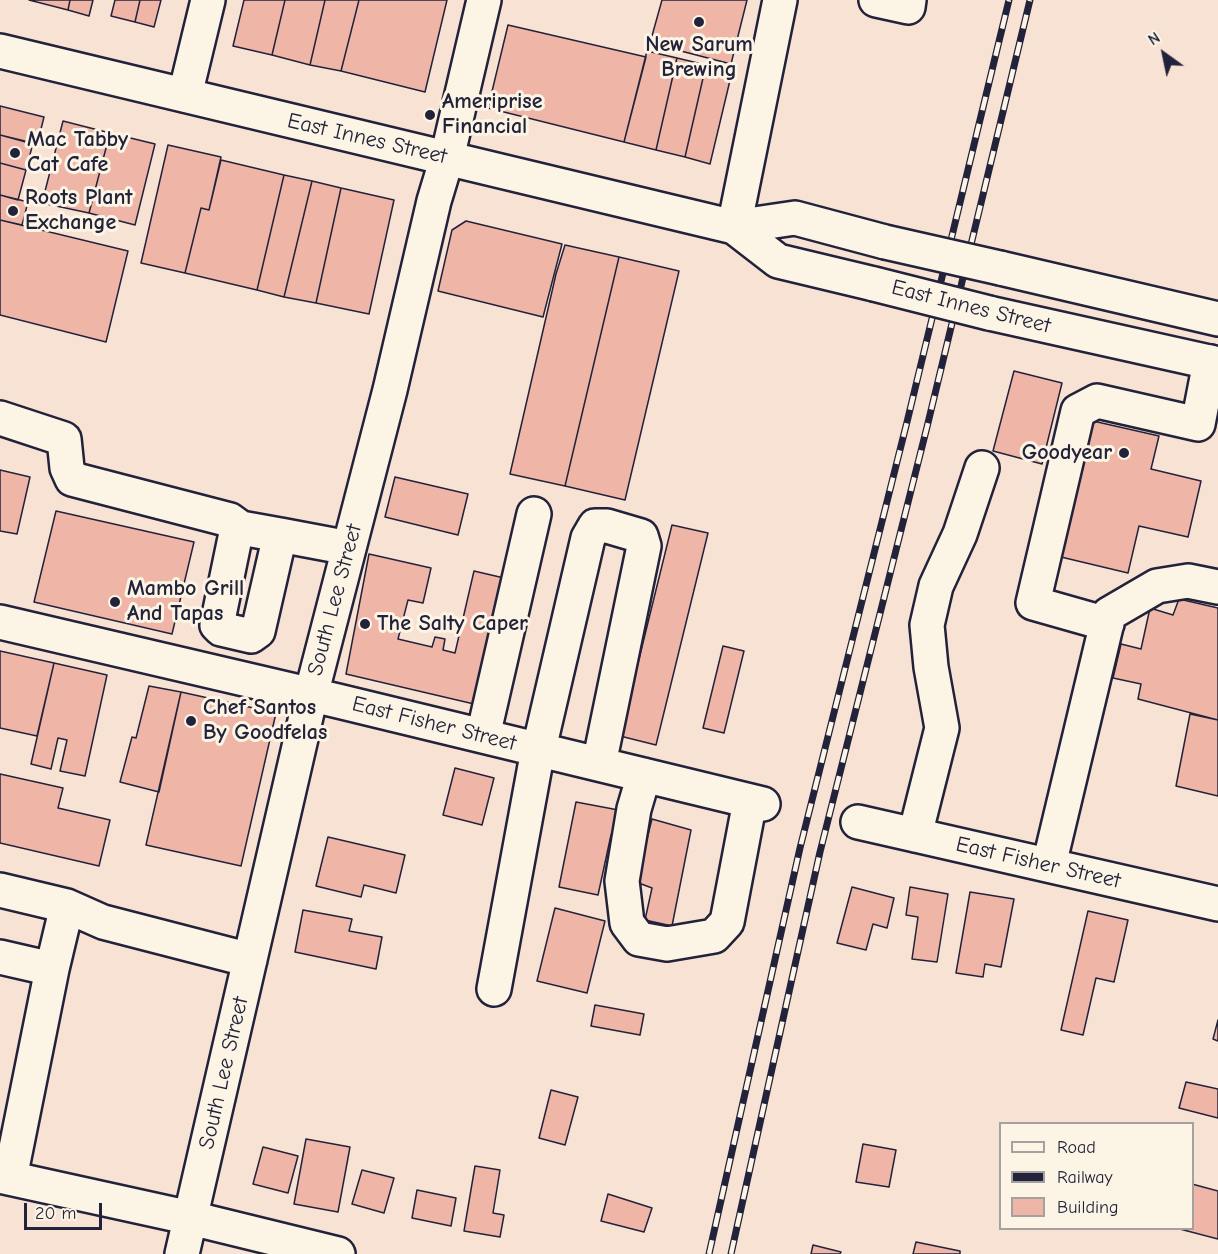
<!DOCTYPE html>
<html>
<head>
<meta charset="utf-8">
<style>
	body { margin:0 }
	#map { position:relative; width:1218px; height:1254px; overflow:hidden; background:#f8e2d3; font-family:"Comic Neue",sans-serif }
	canvas { display:block }
	.legend { position:absolute; left:999px; top:1122px; width:195px; height:108px; box-sizing:border-box; background:#fcf5e5; border:2px solid #a5a1a1; margin:0; padding:8px 10px; list-style:none; font-size:18px; color:#22223b }
	.legend li { display:flex; align-items:center; gap:12px; height:30px }
	.legend b { width:30px; border:2px solid #a5a1a1 }
	.north { position:absolute; left:1134px; top:24px; width:60px; height:60px; -webkit-text-stroke:4px #fcf5e5; paint-order:stroke; rotate:327deg; font-size:16px; font-weight:700; line-height:24px; text-align:center; color:#22223b }
	.north::after { content:''; display:block; margin:auto; width:21px; height:27px; background:#22223b; clip-path:polygon(50% 0,100% 100%,50% 72%,0 100%) }
	.scale { position:absolute; left:24px; top:1203px; width:78px; height:27px; box-sizing:border-box; border:3px solid #22223b; border-top:0; padding-left:8px; font-size:18px; line-height:21px; white-space:nowrap; color:#22223b; -webkit-text-stroke:4px #fcf5e5; paint-order:stroke }
</style>
</head>
<body>
<div id="map">
<canvas width="1218" height="1254"></canvas>
<ul class="legend">
<li><b style="height:8px;background:#fcf5e5"></b>Road</li>
<li><b style="height:8px;background:#22223b"></b>Railway</li>
<li><b style="height:16px;background:#efb6a8"></b>Building</li>
</ul>
<div class="north">N</div>
<div class="scale">20 m</div>
</div>
<script>
const context = document.querySelector('canvas').getContext('2d');
context.lineJoin = 'round';
function paint(path, color) {
  context.fillStyle = color;
  context.fill(path, 'evenodd');
}
function strokePath(path, color, width, dash) {
  context.strokeStyle = color;
  context.lineWidth = width;
  context.lineCap = dash ? 'butt' : 'round';
  context.setLineDash(dash || []);
  context.stroke(path);
}
function label(font, color, halo, rows, align = 'center') {
  context.font = font + ' "Comic Neue",sans-serif';
  context.lineWidth = 6;
  context.setLineDash([]);
  context.textBaseline = 'middle';
  context.strokeStyle = halo;
  context.fillStyle = color;
  for (const [text, x, y, turn = 0] of rows) {
    context.save();
    context.translate(x, y);
    context.rotate((+turn || 0) * Math.PI / 180);
    context.textAlign = isNaN(turn) ? turn : align;
    if (halo) context.strokeText(text, 0, 0);
    context.fillText(text, 0, 0);
    context.restore();
  }
}
const building = new Path2D(`
	M29,0H70L68,10Z
	M70,0H93L89,16L68,10Z
	M115,0H140L135,22L111,16Z
	M140,0H161L154,27L135,22Z
	M244,0H285L272,55L233,46Z
	M285,0H325L310,65L272,55Z
	M325,0H359L341,71L310,65Z
	M359,0H447L425,92L341,71Z
	M662,0H747L731,64L650,43Z
	M508,25L646,57L624,142L488,108Z
	M647,51L677,58L656,150L624,142Z
	M677,58L706,65L685,157L656,150Z
	M706,65L732,72L710,164L685,157Z
	M0,106L44,117L37,145L0,135Z
	M63,121L110,133L89,213L42,203Z
	M110,133L155,144L135,225L89,213Z
	M0,135L33,143L26,170L0,163Z
	M168,145L221,157L209,210L201,208L185,273L141,263Z
	M221,160L284,175L257,290L185,273L201,208L209,210Z
	M0,163L26,170L18,200L0,195Z
	M284,175L312,181L284,297L257,290Z
	M312,181L341,188L316,303L284,297Z
	M341,188L394,200L369,314L316,303Z
	M0,195L28,202L22,225L0,220Z
	M0,220L128,251L106,342L0,315Z
	M466,221L562,244L543,317L438,291L452,230Z
	M565,245L619,257L565,486L510,474L556,274Z
	M619,257L679,271L625,500L565,486Z
	M1014,371L1062,383L1042,464L993,451Z
	M1093,421L1159,436L1151,469L1201,481L1188,537L1139,526L1128,573L1061,557Z
	M0,470L30,477L17,534L0,531Z
	M395,477L468,494L458,535L385,517Z
	M56,511L194,542L172,634L34,602Z
	M672,525L708,533L656,745L620,736Z
	M369,554L431,568L423,603L408,600L398,639L432,647L435,637L445,639L443,650L455,653L474,571L504,578L474,704L346,674Z
	M1179,599L1218,608V720L1138,699L1141,684L1113,678L1121,644L1141,649L1150,608L1173,615Z
	M723,646L744,651L724,733L703,728Z
	M0,651L54,663L37,736L0,728Z
	M54,663L107,675L85,776L60,771L67,740L58,738L51,769L31,764Z
	M149,686L181,692L159,792L120,782L132,737L136,738Z
	M181,692L276,713L241,866L146,845Z
	M1190,714L1218,720V796L1176,786Z
	M455,768L494,778L482,825L443,815Z
	M0,774L63,788L58,808L110,820L99,866L0,843Z
	M576,802L629,812L624,837L611,835L598,895L559,887Z
	M652,819L691,830L672,926L645,920L652,888L636,882Z
	M328,837L405,855L396,893L364,885L361,897L316,886Z
	M852,887L894,898L887,928L873,924L866,950L837,943Z
	M910,887L948,894L937,962L912,959L918,917L906,915Z
	M970,892L1014,899L1001,967L985,964L983,977L956,973Z
	M555,908L605,921L587,993L537,981Z
	M303,910L352,919L349,931L382,937L376,969L295,952Z
	M1088,911L1128,920L1114,982L1096,978L1083,1035L1061,1030Z
	M595,1005L644,1014L640,1035L591,1026Z
	M1218,1020V1041L1213,1039Z
	M1186,1082L1218,1089V1118L1179,1108Z
	M551,1090L578,1097L565,1145L539,1138Z
	M306,1139L350,1147L338,1212L294,1204Z
	M863,1144L896,1150L889,1187L856,1182Z
	M263,1147L298,1156L288,1193L253,1184Z
	M475,1166L500,1170L493,1213L504,1215L500,1237L464,1231Z
	M362,1170L394,1178L384,1213L352,1204Z
	M1192,1184L1218,1191V1239L1176,1228H1192Z
	M417,1190L456,1198L451,1226L412,1218Z
	M608,1194L652,1208L644,1232L601,1221Z
	M916,1242L960,1251V1254H913Z
	M813,1245L841,1252L840,1254H811Z`);
paint(building, '#efb6a8');
strokePath(building, '#22223b', 1.5);
const minor = new Path2D(`
	M876,0L908,7L909,0
	M185,95L208,0
	M734,227L780,0
	M0,418L64,439L67,468L72,479L230,520L241,528
	M280,535L241,528L236,533L217,625L221,629L251,636L258,631L280,535L349,548
	M0,622L338,701L763,804
	M1107,624L1033,603L1078,411L1097,401L1198,424L1210,362
	M483,736L534,514
	M644,775L634,809L622,881L627,923L639,939L667,944L714,936L727,922L750,801
	M858,822L1218,904
	M915,835L942,728L931,667L927,625L936,586L960,534L982,468
	M1049,865L1109,614L1157,586L1188,581L1218,587
	M0,890L67,906
	M0,957L52,969L67,906L103,922L250,960
	M494,989L535,766L588,538L595,526H607L641,536L644,546L599,764
	M0,1176L191,1218L338,1254
	M10,1178L52,969
	M182,1254L311,695L390,390L434,201L447,158L484,0`);
const major = new Path2D(`
	M0,51L734,227L795,218L885,242
	M734,227L778,261L874,284
	M1000,268L1218,319
	M989,313L1218,364`);
strokePath(minor, '#22223b', 38);
strokePath(major, '#22223b', 38);
strokePath(minor, '#fcf5e5', 33);
strokePath(major, '#fcf5e5', 33);
const rail = new Path2D(`
	M709,1254L800,848L907,422L1009,0
	M731,1254L820,852L927,427L1030,0`);
strokePath(rail, '#22223b', 7);
strokePath(rail, '#fcf5e5', 4.5, [14]);
const majorBridge = new Path2D(`
	M885,242L1000,268
	M874,284L989,313`);
strokePath(majorBridge, '#22223b', 38, []);
strokePath(majorBridge, '#fcf5e5', 33);
for (const [x, y, r, color] of [
	[699,22,6,"#22223b"],
	[430,115,6,"#22223b"],
	[15,153,6,"#22223b"],
	[13,211,6,"#22223b"],
	[1124,453,6,"#22223b"],
	[115,602,6,"#22223b"],
	[365,624,6,"#22223b"],
	[191,721,6,"#22223b"]
]) {
  const dot = new Path2D();
  dot.arc(x, y, r, 0, 2 * Math.PI);
  context.fillStyle = color;
  context.fill(dot);
  strokePath(dot, '#fcf5e5', 2);
}
label('bold 22px', '#22223b', '#fcf5e5', [
	["New Sarum",699,45,"center"],
	["Brewing",699,70,"center"],
	["Ameriprise",442,102],
	["Financial",442,127],
	["Mac Tabby",27,140],
	["Cat Cafe",27,165],
	["Roots Plant",25,198],
	["Exchange",25,223],
	["Goodyear",1112,453,"right"],
	["Mambo Grill",127,589],
	["And Tapas",127,614],
	["The Salty Caper",377,624],
	["Chef Santos",203,708],
	["By Goodfelas",203,733]
], 'left');
label('22px', '#22223b', '#fcf5e5', [
	["East Innes Street",367,139,13],
	["East Innes Street",971,307,14],
	["South Lee Street",335,600,-75],
	["East Fisher Street",434,724,14],
	["East Fisher Street",1038,863,13],
	["South Lee Street",224,1073,-77]
]);
</script>
</body>
</html>
